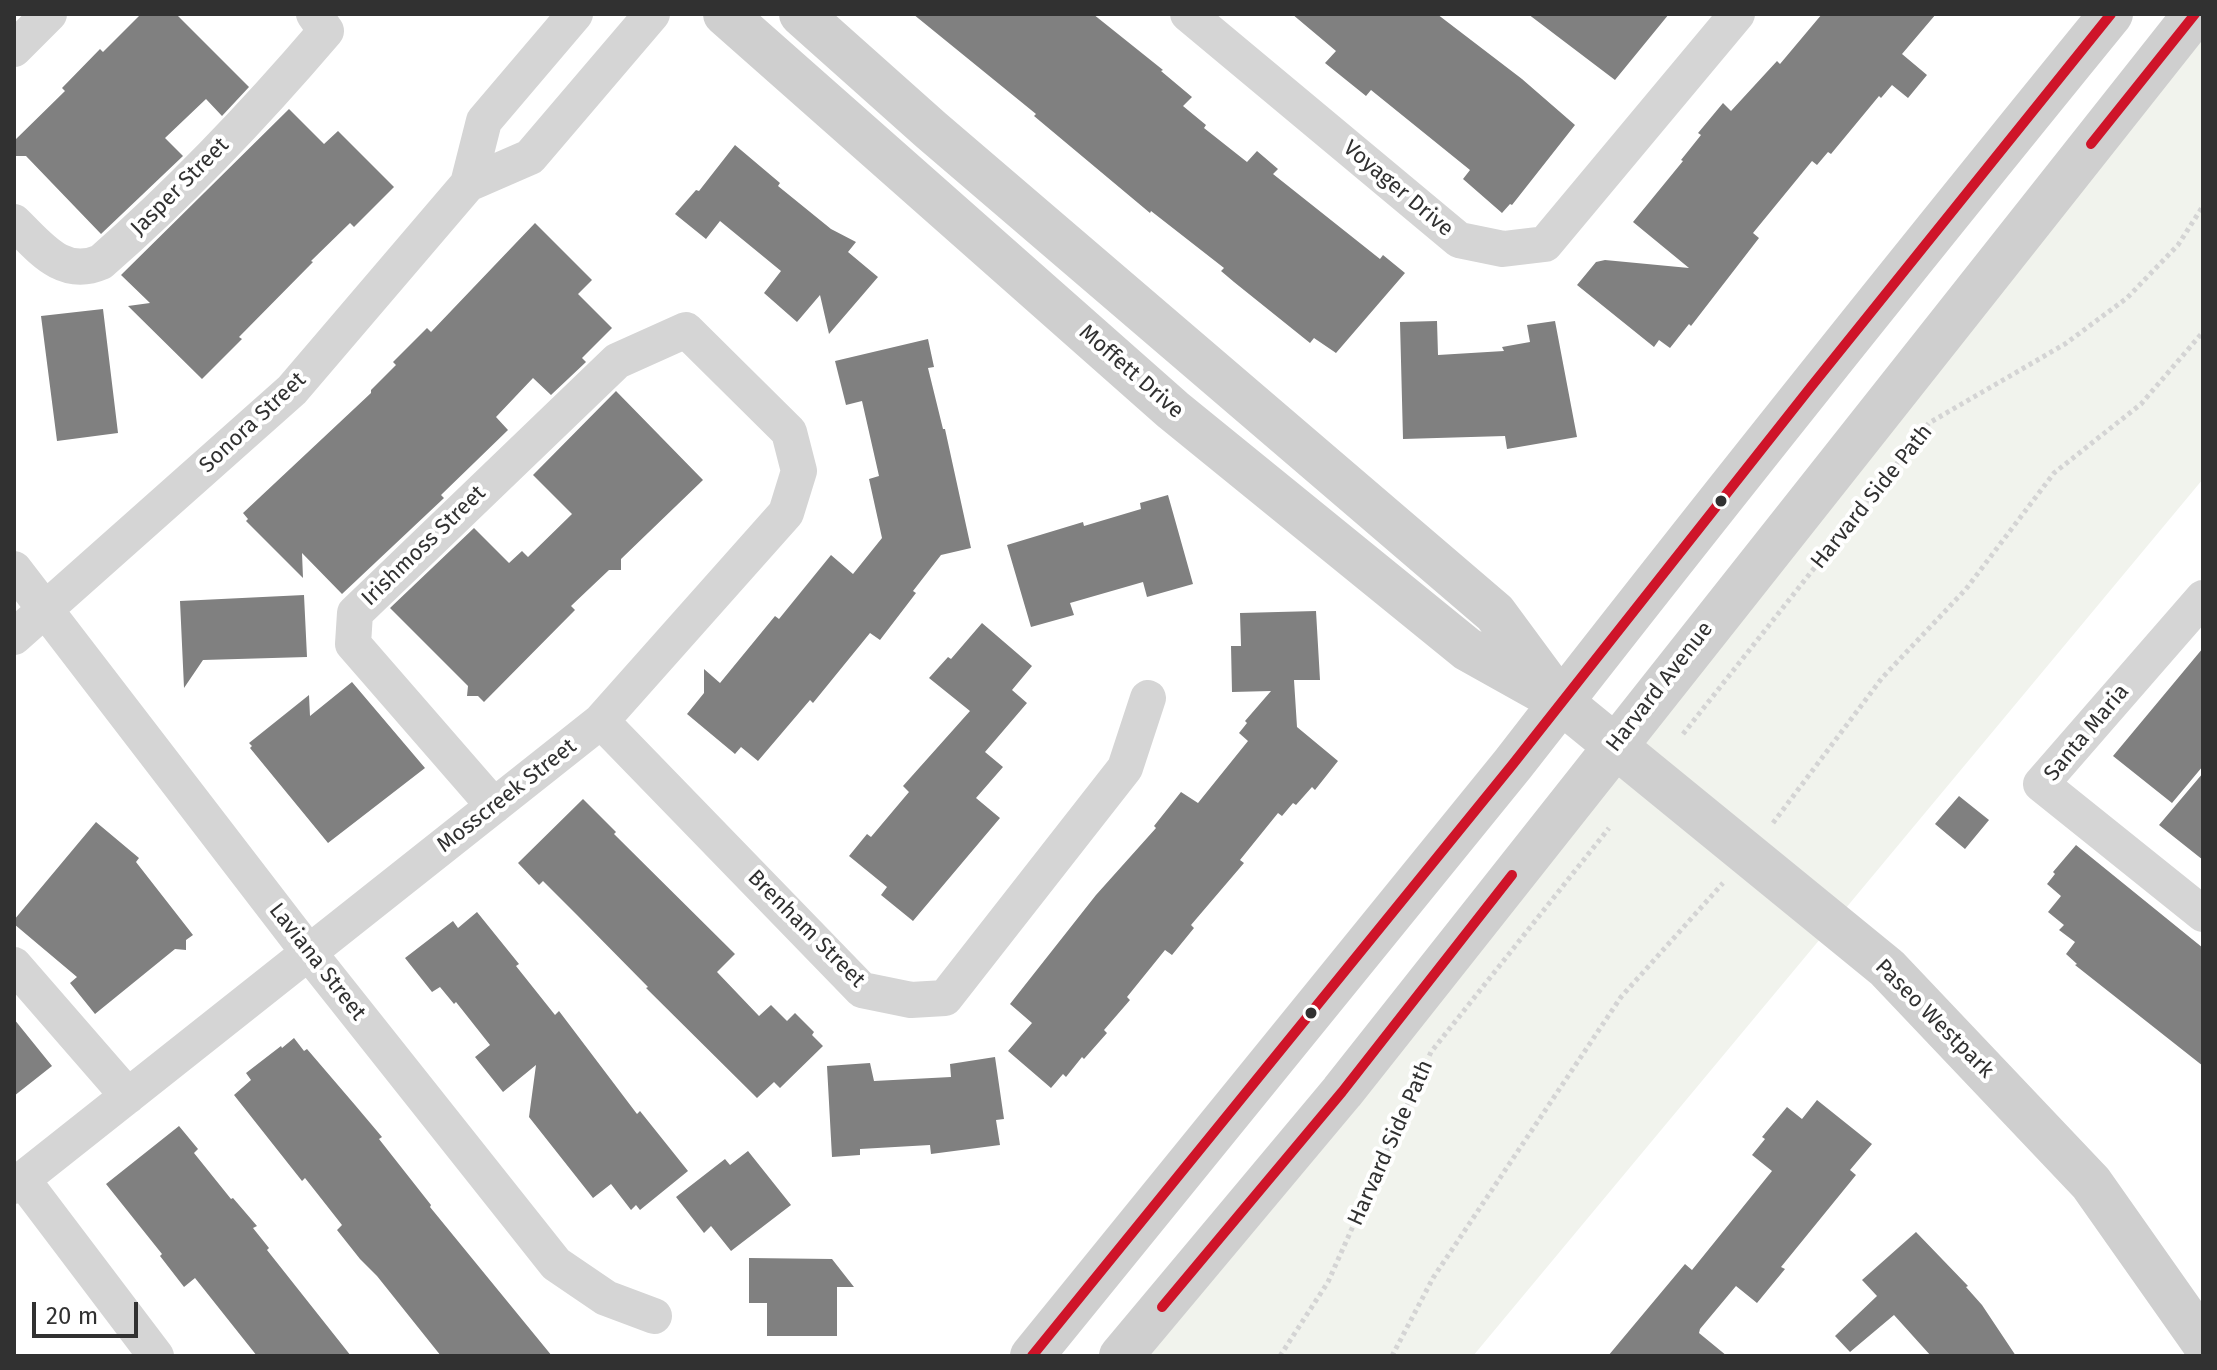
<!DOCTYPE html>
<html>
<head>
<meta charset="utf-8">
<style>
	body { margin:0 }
	#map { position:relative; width:2217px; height:1370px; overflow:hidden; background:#fff; font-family:"Fira Sans",sans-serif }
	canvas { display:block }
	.frame { position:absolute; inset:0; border:16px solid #313131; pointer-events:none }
	.scale { position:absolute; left:32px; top:1302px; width:106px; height:36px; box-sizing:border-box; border:4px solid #313131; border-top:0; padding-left:10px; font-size:24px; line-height:28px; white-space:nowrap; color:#313131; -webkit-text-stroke:6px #fff; paint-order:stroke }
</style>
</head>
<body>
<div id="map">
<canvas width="2217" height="1370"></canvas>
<div class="frame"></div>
<div class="scale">20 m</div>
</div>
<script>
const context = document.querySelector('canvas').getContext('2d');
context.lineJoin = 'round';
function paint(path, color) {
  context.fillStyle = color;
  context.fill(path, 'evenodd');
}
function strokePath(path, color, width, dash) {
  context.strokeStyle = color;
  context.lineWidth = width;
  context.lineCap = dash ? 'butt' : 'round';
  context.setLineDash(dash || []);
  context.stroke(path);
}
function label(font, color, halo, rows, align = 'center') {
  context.font = font + ' "Fira Sans",sans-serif';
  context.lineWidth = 8;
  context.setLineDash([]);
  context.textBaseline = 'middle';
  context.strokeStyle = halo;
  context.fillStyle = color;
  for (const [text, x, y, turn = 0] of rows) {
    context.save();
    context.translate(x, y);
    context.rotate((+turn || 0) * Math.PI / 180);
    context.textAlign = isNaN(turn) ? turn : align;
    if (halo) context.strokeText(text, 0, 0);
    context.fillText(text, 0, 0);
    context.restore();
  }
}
paint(new Path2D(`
	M2203,37V479L1473,1356H1136Z`), '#f1f3ed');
paint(new Path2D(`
	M141,14H176L249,87L222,116L206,99L165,138L183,156L101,234L26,156H14V141L65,91L62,88L100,49L103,52Z
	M913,14H1093L1163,70L1161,71L1192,97L1183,106L1206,125L1204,128L1247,162L1257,151L1278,169L1273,174L1380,259L1383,255L1405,273L1336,353L1314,338L1310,343L1234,282L1221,271L1224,268L1151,211L1150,213L1034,116L1036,114Z
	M1292,14H1437L1522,79L1575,125L1512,205L1510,204L1502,213L1463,179L1470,170L1371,90L1366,96L1325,63L1336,51Z
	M1528,14H1669L1615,80Z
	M1822,14H1936L1902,54L1927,75L1908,98L1892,85L1881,98L1879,96L1831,154L1828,152L1817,165L1812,161L1753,233L1759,238L1691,326L1689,324L1670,348L1659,340L1654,347L1577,285L1596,262L1605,260L1689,268L1633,222L1683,161L1681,160L1701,135L1698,133L1723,103L1731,111L1777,61L1780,64Z
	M289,109L324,144L338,131L394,187L354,227L350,223L311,261L313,262L239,337L242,339L202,379L128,306L150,303L121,275Z
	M735,145L780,183L778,186L831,229L856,242L848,252L878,277L829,334L820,295L797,322L764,293L781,271L720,221L706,239L675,214L696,190L699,191Z
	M535,223L592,280L578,294L612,328L582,358L586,362L551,395L533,378L496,417L508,430L441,495L444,498L342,594L302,553L303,578L246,521L248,519L243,513L371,393V390L396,365L393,362L427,328L431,332Z
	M103,309L118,433L57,441L41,316Z
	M1437,321L1438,355L1504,351L1502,347L1530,342L1527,325L1555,321L1577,437L1507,449L1505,436L1403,439L1400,322Z
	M928,339L934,367L928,368L943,429H945L971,548L941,555L913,591L916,593L880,640L870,633L813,703L810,700L758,761L741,747L735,754L687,714L704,693V669L720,683L775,616L779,619L831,555L853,574L882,538L869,479L879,476L862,401L846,405L835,361Z
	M616,391L703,480L621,559V570H609L571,606L575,610L484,702L478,696H467L468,686L390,608L474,528L509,563L522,551L528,557L572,514L533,475Z
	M1168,495L1193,584L1147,597L1143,582L1070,603L1074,615L1031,627L1007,545L1083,522L1084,526L1141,509L1140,503Z
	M304,595L307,657L203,660L184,688L180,601Z
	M1316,611L1320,680H1294L1297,727L1338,761L1315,790L1312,787L1296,805L1293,803L1282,816L1278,813L1240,860L1244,863L1191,925L1194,928L1172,955L1165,950L1127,997L1130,1000L1104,1030L1107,1033L1084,1059L1082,1057L1066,1077L1063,1074L1051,1088L1008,1051L1032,1023L1010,1004L1096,895L1156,828L1154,826L1181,792L1198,803L1248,741L1239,733L1247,723L1245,721L1271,691L1232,692L1231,646H1241L1240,613Z
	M982,623L1032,666L1012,690L1027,703L985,752L1003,767L976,798L1000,818L913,921L881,895L887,887L849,856L867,834L871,837L909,792L903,786L970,711L929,678L948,657L951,659Z
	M2203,648V766L2172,803L2113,756Z
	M352,682L425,768L328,843L250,748L252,746L249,743L309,695L310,716Z
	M2203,773V860L2159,825Z
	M1959,796L1989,820L1965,849L1935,824Z
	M583,799L616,832L614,834L735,954L717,972L759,1016L771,1005L787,1021L795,1013L814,1032L812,1035L823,1046L780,1088L774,1082L757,1098L646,988L648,987L577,915L543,881L539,885L518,863Z
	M96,822L139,858L136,862L193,935L186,940V950L175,949L95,1014L70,983L77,977L14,924V920Z
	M2076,845L2203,948V1066L2075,965L2077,964L2066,954L2075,942L2059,930L2064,925L2048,912L2061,896L2047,884L2055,874L2053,872Z
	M477,912L519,964L516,966L555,1015L559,1011L637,1114L640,1111L688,1171L640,1210L636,1205L631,1210L611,1184L593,1198L529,1117L536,1065L503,1092L475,1057L490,1045L456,1002L454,1004L440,987L432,992L405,958L453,921L458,928Z
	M14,1019L52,1066L14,1096Z
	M294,1038L304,1051L307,1049L355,1105L382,1137L379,1139L431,1205L430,1207L552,1356H441L377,1276L360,1259L337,1230L342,1225L305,1178L302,1181L234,1095L251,1080L246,1073L281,1046L282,1048Z
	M995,1057L1004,1119L996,1120L1000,1145L931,1154L930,1145L860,1149V1155L832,1157L827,1066L870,1063L874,1081L951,1077L950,1064Z
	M1817,1100L1872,1144L1850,1170L1856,1175L1781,1267L1785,1269L1757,1303L1736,1286L1700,1329L1699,1333L1727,1356H1608L1685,1264L1692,1270L1772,1171L1752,1155L1765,1139L1762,1137L1787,1107L1802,1119Z
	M179,1126L198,1149L194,1153L231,1199L233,1198L257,1226L253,1228L269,1248L267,1250L351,1356H257L195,1278L184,1287L160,1256L162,1254L106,1184Z
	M748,1151L791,1205L731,1251L711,1226L704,1233L676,1197L725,1159L730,1165Z
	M1916,1232L1968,1286L1966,1287L1982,1305L2016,1356H1931L1894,1315L1850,1352L1835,1336L1877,1296L1862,1280Z
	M749,1258L832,1259L854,1287H837V1336H767V1303H749Z`), '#808080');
strokePath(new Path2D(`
	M1683,734L1929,423L2065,344L2127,298L2178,245L2203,206
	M1773,823L1882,678L1966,589L2054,473L2141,404L2203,332
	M1280,1356L1328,1282L1431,1052L1609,828
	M1392,1356L1433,1278L1621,997L1723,883`), '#d4d4d4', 5, [4, 4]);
strokePath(new Path2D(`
	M1188,14L1459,240L1503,249L1545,244L1737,14
	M14,49L49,14
	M468,184L530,157L652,14
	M14,222C39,246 62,279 101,262C182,191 256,113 326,31L314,14
	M14,569L309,953L556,1264L606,1298L654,1316
	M2203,598L2041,784L2203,914
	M14,637L292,390L468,184L484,121L575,14
	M601,721L862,990L911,1000L945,998L1125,768L1148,698
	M14,965L128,1096
	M22,1179L156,1356
	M14,1186L601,721L786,513L799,471L789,432L686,330L617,361L355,613L353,644L494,806`), '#d5d5d5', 36);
strokePath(new Path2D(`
	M725,14L1173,410L1467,649L1560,701L1887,968L2091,1183L2203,1342
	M801,14L931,130L1495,613L1551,689
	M1032,1356L1513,764C1709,512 1909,262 2111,14
	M1121,1356L1342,1092L2195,14`), '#cfcfcf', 44);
strokePath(new Path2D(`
	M2091,144L2195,14
	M1162,1307L1342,1092L1512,875
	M1032,1356L1513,764L1810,388L2111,14`), '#cf1429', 10);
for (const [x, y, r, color] of [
	[1721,501,7,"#313131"],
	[1311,1013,7,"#313131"]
]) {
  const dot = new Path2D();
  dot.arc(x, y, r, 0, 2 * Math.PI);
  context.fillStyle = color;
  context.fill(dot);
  strokePath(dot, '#fff', 3);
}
label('22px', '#313131', '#fff', [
	["Jasper Street",180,187,-45],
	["Voyager Drive",1398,189,40],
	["Moffett Drive",1131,372,41],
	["Sonora Street",253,423,-43],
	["Harvard Side Path",1872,497,-51],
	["Irishmoss Street",424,546,-44],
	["Harvard Avenue",1660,687,-52],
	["Santa Maria",2087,733,-50],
	["Mosscreek Street",507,796,-38],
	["Brenham Street",806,929,45],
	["Laviana Street",317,962,52],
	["Paseo Westpark",1934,1019,45],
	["Harvard Side Path",1391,1143,-66]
]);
</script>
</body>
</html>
